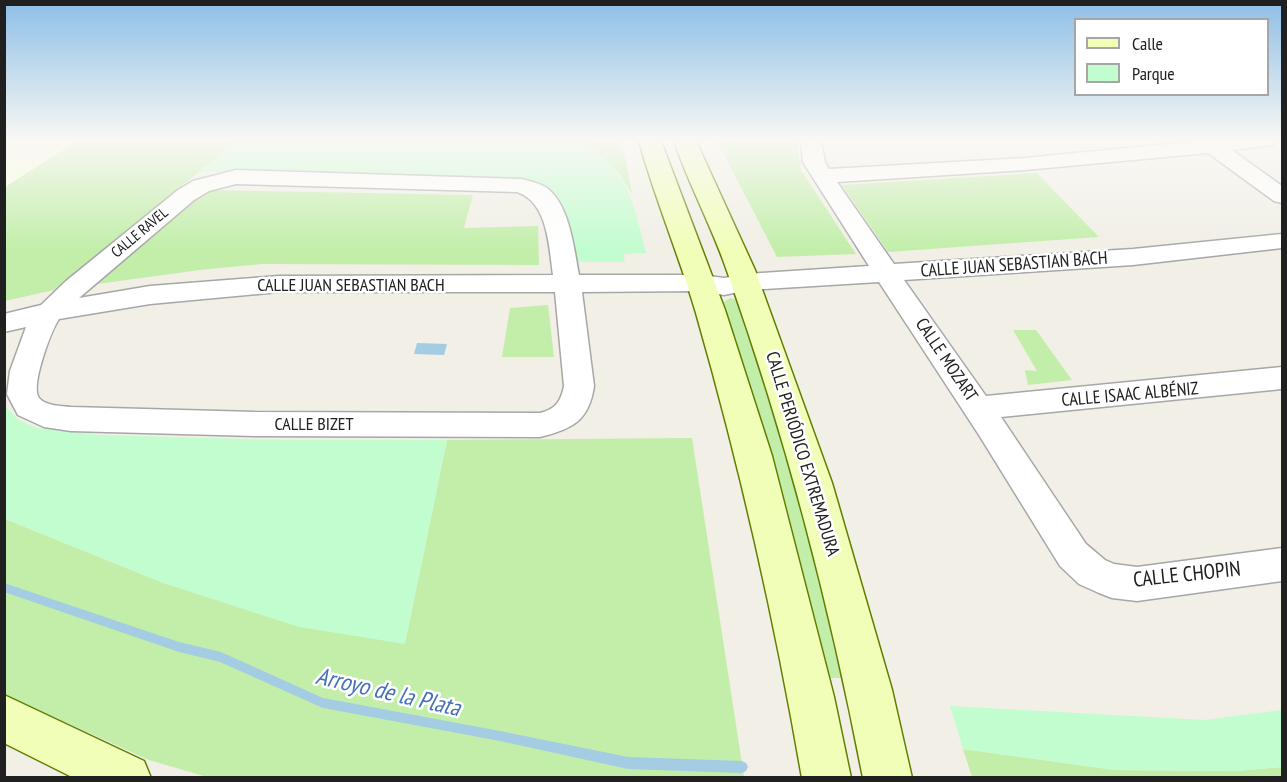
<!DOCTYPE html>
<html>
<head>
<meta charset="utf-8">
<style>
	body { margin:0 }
	#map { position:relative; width:1287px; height:782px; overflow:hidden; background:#f1efe6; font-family:"PT Sans Narrow",sans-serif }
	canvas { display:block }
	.frame { position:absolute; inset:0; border:6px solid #202020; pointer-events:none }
	.legend { position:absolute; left:1074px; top:18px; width:195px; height:78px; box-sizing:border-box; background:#fff; border:2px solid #a6a6a6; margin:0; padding:8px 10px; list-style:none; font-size:18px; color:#202020 }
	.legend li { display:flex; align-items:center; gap:12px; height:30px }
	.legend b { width:30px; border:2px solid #a6a6a6 }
</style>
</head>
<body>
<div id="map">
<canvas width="1287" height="782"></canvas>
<div class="frame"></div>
<ul class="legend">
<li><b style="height:8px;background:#f1feb8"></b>Calle</li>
<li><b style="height:16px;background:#c1fdce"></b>Parque</li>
</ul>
</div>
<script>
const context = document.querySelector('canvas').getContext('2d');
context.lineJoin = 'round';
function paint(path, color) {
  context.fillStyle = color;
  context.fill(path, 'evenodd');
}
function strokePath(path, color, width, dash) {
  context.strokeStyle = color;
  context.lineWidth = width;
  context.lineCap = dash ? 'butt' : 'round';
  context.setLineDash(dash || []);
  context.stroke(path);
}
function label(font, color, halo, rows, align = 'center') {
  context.font = font + ' "PT Sans Narrow",sans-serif';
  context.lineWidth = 5;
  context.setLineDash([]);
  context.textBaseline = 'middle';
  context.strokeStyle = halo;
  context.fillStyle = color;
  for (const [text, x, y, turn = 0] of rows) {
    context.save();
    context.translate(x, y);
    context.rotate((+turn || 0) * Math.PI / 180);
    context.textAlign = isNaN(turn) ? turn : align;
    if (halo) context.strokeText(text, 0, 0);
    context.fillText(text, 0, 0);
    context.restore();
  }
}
paint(new Path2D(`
	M5,141H77L5,187Z`), '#fbffe2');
paint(new Path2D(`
	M77,141H237L54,290L5,301V187Z
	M581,141H622L632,194L618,172Z
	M717,141H798L797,148L801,170L856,254L777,257Z
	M1037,173L1099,237L888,252L842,185Z
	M206,190L473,195L464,228L538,226L539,265L262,264L200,270L90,285Z
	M730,298L742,301L846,664L842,678H828L721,304Z
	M548,305L554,357H502L510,308Z
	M1013,330H1036L1072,380L1028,385L1025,370L1037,371Z
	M692,438L744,777H207L149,760L5,695V519L166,584L405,643L447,440Z
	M963,749L1115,770L1236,771L1282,767V777H972Z`), '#c2eea9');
paint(new Path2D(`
	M237,141H581C631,175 632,198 646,253L623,254L625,262H574C566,218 566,188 515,177L200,172Z
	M5,406L18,420L37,428L100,435L280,440H447L405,644L299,627L166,584L5,519Z
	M950,706L1204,720L1282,710V767L1236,771L1115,770L963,749Z`), '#c1fdce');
paint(new Path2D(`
	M417,343L447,344L444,355L414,354Z`), '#a4cce2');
paint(new Path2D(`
	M4,583L179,642L221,652L323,698L500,731L628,757L742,761L746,763L748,767L746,771L742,773L628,769L500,741L323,708L220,662L179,652L4,592Z`), '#a4cce2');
const street = new Path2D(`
	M801,141H821L825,162L829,169L1025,158L1198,141H1277L1274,145L1232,150L1282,186V203L1274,201L1208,153L1025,170L837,182L894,264L1133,249L1282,234V248L1133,265L904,280L986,396L1282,367V389L1001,417L1086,544L1105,560L1114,564L1137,567L1282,548V581L1137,601L1112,598L1099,593L1079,584L1060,566L979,435L879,282L748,290L724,295L701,291L582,292L594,386C589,421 572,429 540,437L255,436L71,431L44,427L18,415L7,394L10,371L26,327L4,332V314L41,305L66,281L178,190L193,181L236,170L521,179C530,181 539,183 547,188C570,206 574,249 579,275H701L724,278L746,274L869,266L803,162ZM236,184L517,192C548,202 549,247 553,275L279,276L150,286L79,298L194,200L209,191ZM279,292H555L564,386C561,401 556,409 540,413L255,412L71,407C61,406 46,406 39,398C30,386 51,331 59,319L150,304Z`);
const secondary = new Path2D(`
	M639,141H661L725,310L772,456L834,697L851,778H802C775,621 740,466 696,313C679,255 655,199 639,141Z
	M674,141H696L755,270L832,483L892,690L912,778H863C830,606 786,437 727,271C712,227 689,185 674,141Z
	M4,695L144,761L151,778H74L4,743Z`);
strokePath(street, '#a7a7a7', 3);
strokePath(secondary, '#617f00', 3);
paint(street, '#fff');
paint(secondary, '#f1feb8');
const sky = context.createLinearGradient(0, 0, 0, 250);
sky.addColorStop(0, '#8dbee6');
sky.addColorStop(0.56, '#f9f8f4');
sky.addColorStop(1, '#f9f8f400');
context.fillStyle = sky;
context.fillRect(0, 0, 1287, 250);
label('15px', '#202020', '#fff', [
	["CALLE RAVEL",140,233,-40]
]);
label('18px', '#202020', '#fff', [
	["CALLE JUAN SEBASTIAN BACH",1014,265,-4],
	["CALLE JUAN SEBASTIAN BACH",351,286],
	["CALLE MOZART",946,360,56],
	["CALLE ISAAC ALBÉNIZ",1130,395,-5],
	["CALLE BIZET",314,425],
	["CALLE PERIÓDICO EXTREMADURA",802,454,73]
]);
label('21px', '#202020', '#fff', [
	["CALLE CHOPIN",1187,575,-6]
]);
label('italic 24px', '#4570b8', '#fff', [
	["Arroyo de la Plata",388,693,13]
]);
</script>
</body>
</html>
